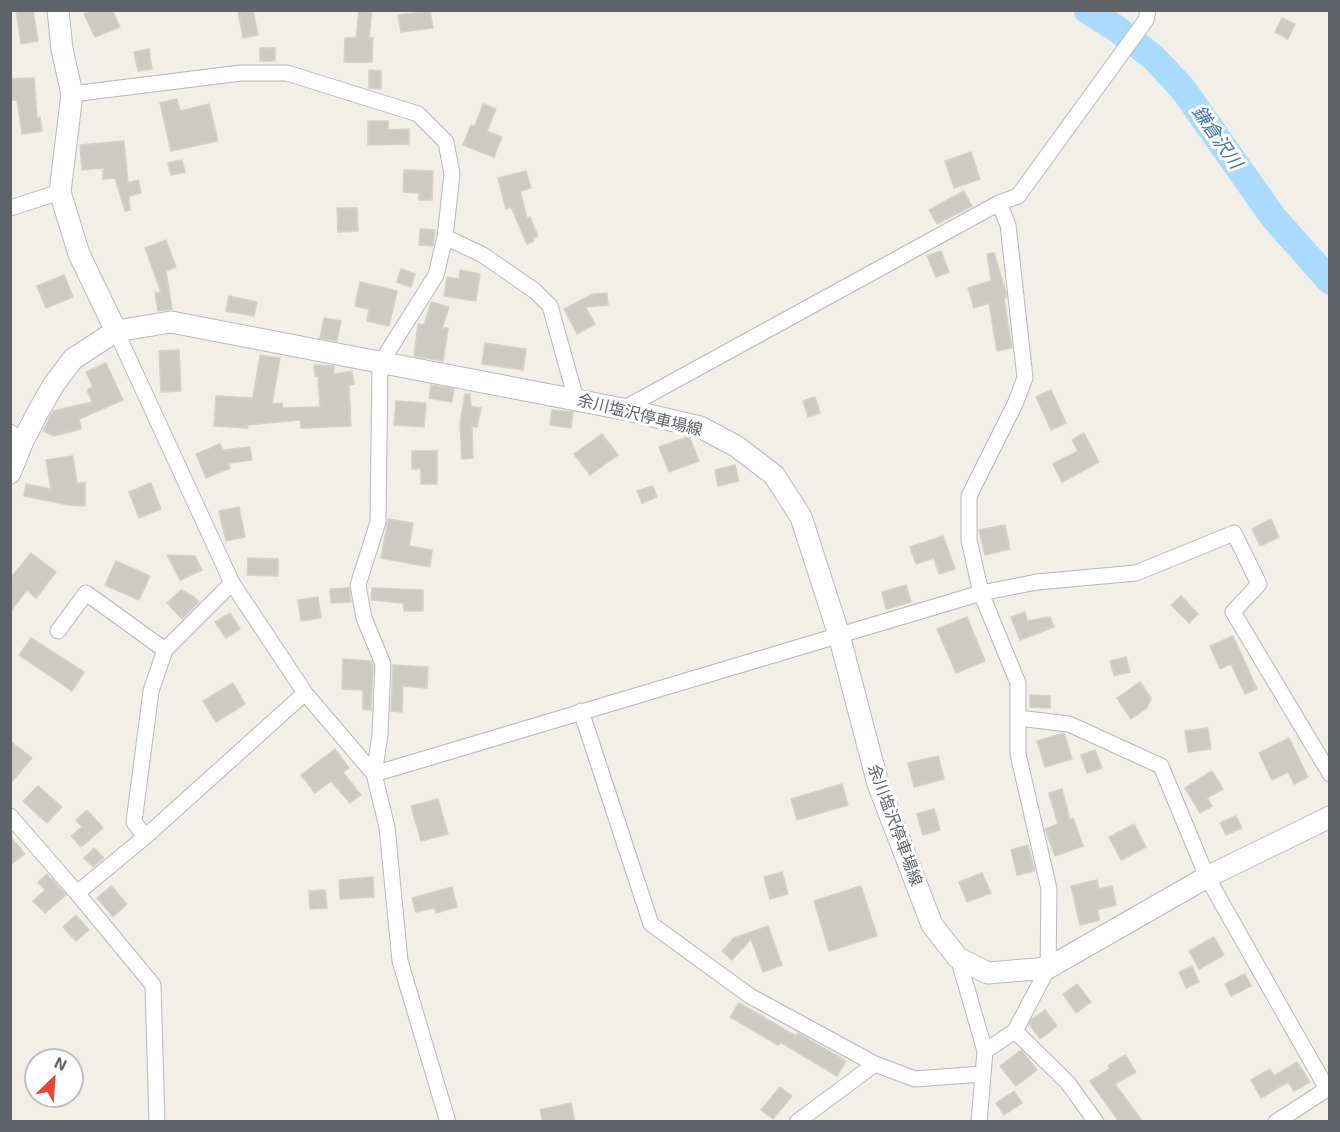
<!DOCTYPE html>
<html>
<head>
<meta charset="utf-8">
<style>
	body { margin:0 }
	#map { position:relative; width:1340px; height:1132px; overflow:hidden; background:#f1efe8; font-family:"Exo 2",sans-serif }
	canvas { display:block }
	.frame { position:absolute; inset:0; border:12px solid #5f6368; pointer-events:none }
	.north { position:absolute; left:24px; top:1048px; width:60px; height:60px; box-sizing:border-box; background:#fff; border:2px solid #bfc1c3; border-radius:50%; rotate:25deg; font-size:16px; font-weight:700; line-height:24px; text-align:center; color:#5f6368 }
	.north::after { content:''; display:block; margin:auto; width:21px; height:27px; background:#ea4335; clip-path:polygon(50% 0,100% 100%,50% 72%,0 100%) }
</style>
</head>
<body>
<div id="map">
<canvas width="1340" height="1132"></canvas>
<div class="frame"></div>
<div class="north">N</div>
</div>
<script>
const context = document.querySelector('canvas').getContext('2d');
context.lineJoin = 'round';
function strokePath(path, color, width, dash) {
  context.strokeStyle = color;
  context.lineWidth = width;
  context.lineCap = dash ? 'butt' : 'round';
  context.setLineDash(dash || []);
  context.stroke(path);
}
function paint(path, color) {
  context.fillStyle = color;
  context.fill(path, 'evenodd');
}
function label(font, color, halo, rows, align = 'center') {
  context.font = font + ' "Exo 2","Noto Sans JP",sans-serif';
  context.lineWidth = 6;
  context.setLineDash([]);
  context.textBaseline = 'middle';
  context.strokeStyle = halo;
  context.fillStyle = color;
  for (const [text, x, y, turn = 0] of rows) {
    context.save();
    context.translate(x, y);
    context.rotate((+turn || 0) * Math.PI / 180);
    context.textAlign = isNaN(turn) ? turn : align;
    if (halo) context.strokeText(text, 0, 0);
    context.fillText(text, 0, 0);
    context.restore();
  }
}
strokePath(new Path2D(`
	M1087,10L1117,29L1153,57L1183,89L1273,217L1330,281`), '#aadaff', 27);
const building = new Path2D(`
	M16,10H33L38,41L21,44Z
	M92,10H112L120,27L95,37L84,14Z
	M238,10H253L258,35L243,38Z
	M359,10H372L369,38H373L372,62H344L345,38H356Z
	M430,11L433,28L401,32L398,15Z
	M1282,18L1295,24L1288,39L1275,32Z
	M260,48H275V61H260Z
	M149,49L152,69L138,71L134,52Z
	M369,70L381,71V89L369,88Z
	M34,78L37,118L40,117L42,131L22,134L17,100L10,101V79Z
	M177,99L180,111L209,104L218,141L171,151L160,103Z
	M483,104L496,109L487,131L502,137L494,157L463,145L471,125L475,126Z
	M368,121H388V130L409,129V144L368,145Z
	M124,141L128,183L138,180L141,193L129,196L130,210L125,211L115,178L103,179V168L82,170L80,145Z
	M971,152L980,179L954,188L945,161Z
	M182,160L185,172L171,175L168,163Z
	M404,170L433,171L432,200H419V193L403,192Z
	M526,171L531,188L520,191L527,218L530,217L538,236L533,238L534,241L527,244L511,207L506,209L498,178Z
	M964,191L972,206L937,224L929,210Z
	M337,208H357L358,231L338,232Z
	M420,229L435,230L433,246L419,245Z
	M166,240L176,267L166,271L172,309L158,311L155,293L161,292L145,248Z
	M941,251L949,272L936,277L927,256Z
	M994,253L1006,292V298H1004L1012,348L997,351L989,303L974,308L968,288L991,281L987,254Z
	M401,269L415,274L411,287L397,282Z
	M460,270L480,274L476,301L444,296L447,277L459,279Z
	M64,275L73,297L46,308L37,286Z
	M360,282L397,291L389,326L367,321L369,309L355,306Z
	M607,293L608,305L585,307L595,324L577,334L564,309L593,294Z
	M229,296L257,302L254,316L226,311Z
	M431,302L449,307L442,328H448L443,361L414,356L418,324L424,325Z
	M324,318L341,321L337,341L320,338Z
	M485,343L526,349L523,370L482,364Z
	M179,350L181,391L161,392L159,351Z
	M260,355L280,358L272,404L282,403L283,408L320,407L318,376H315L314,365L334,366V374L352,371L354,384L349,385L351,426L301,428L300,420L247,425L248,428L214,426L216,396L253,398Z
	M106,363L123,400L79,419L81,429L54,436L43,431L53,411L92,402L87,390L93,387L86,372Z
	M431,385L454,389L452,402L429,398Z
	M1051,390L1066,423L1051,430L1036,397Z
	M465,394H470L471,406L481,408L477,427L472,426L473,458L462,459L460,424Z
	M815,397L820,413L808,417L803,401Z
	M396,401L426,403L424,427L394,425Z
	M552,410L573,412L571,428L550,425Z
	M1084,433L1099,462L1062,482L1053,464L1078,451L1072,440Z
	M602,434L618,455L590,475L574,454Z
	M687,437L690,438L699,461L669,472L659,447Z
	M220,444L223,450L250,447L252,460L228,463L230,468L206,478L196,454Z
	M412,451H437V484H421V469H412Z
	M73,456L77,483H85V506L69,505L24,496L26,484L51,489L46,460Z
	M735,465L739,481L718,486L715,470Z
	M151,483L161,509L139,518L129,492Z
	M653,486L657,497L642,503L637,491Z
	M239,507L245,537L226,541L219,511Z
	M388,519L413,523L409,546L432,550L430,567L381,558Z
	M1271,519L1279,537L1260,546L1252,529Z
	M1005,525L1010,549L985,555L979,530Z
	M943,536L955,569L939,574L934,558L916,564L910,547Z
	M31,553L56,572L36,598L27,590L10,612V579Z
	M167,555L195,556L202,570L180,580Z
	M248,558L278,559V576L247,575Z
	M116,561L150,576L139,600L105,585Z
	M906,585L911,602L886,609L882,592Z
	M349,588L351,602L331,603L330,589Z
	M372,588L423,590V611H404L403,603L371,600Z
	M181,590L193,596L199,602L182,619L167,603Z
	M1181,596L1198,614L1189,623L1171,605Z
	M318,597L321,618L301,621L298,600Z
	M1025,612L1027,621L1050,617L1054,627L1020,640L1011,617Z
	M230,613L240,629L226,638L215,622Z
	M967,617L985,661L956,673L937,629Z
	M1233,636L1257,689L1245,694L1231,664L1220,669L1210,646Z
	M31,638L84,672L72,691L19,655Z
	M1126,657L1130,672L1114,676L1110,661Z
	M343,659L371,661L373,666L371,710L363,709V690L342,689Z
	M393,665L428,667L427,688L403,686L402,712L391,711Z
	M1140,682L1151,698L1147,708L1131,719L1117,698Z
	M233,683L245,704L216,722L203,701Z
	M1030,695L1050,696V708L1030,707Z
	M1208,728L1211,749L1188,752L1185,731Z
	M1064,733L1072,759L1045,767L1037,741Z
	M1289,738L1308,777L1294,784L1288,772L1272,780L1259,753Z
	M10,741L32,758L10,784Z
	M335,749L349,768L343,772L361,795L350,803L331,781L315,793L301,775Z
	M1095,750L1102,768L1087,773L1081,755Z
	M938,756L944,779L914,787L908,763Z
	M1212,771L1223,789L1207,798L1212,806L1200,813L1185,788Z
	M842,784L848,805L797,820L791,799Z
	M38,786L62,807L47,823L23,801Z
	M1062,789L1070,820L1073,818L1083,846L1055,856L1045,829L1058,824L1049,793Z
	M438,799L448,834L421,841L411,806Z
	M934,809L940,830L923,835L917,814Z
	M87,810L103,828L81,847L71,836L82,827L76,820Z
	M1236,816L1242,828L1226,835L1220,823Z
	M1134,824L1146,847L1121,860L1109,837Z
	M10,836L25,854L10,865Z
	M1028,845L1035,871L1017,875L1011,850Z
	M94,848L104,858L93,867L84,858Z
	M782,872L788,894L770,899L764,877Z
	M982,873L991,893L967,902L959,882Z
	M47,874L66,895L45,913L33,901L45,890L38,882Z
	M373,877L374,897L340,899L339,880Z
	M1097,880L1099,889L1112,886L1116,905L1097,910L1100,920L1080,925L1071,886Z
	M111,886L127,904L113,917L97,898Z
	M861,886L877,936L829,951L814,901Z
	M452,887L457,907L436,913L434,908L416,912L412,898Z
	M325,890L327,908L310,909L309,891Z
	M76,915L89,930L76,941L63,927Z
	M768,926L782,965L763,972L751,939L732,960L722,951L734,938Z
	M1214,937L1224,955L1199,969L1189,951Z
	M1192,966L1199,982L1186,988L1179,972Z
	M1245,974L1251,986L1231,996L1225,984Z
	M1077,984L1091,1002L1076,1013L1063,994Z
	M739,1003L796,1036L798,1033L846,1061L837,1076L780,1042L778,1045L730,1017Z
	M1045,1010L1057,1026L1040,1039L1029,1024L1032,1019Z
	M1021,1050L1037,1070L1016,1086L1000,1066Z
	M1125,1055L1136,1072L1115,1084L1143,1122H1119L1090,1081L1110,1069L1108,1066Z
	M1297,1062L1310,1082L1294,1091L1288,1082L1261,1098L1251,1080L1270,1069L1274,1076Z
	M780,1087L792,1096L773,1119L761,1110Z
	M1014,1091L1022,1103L1004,1115L996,1103Z
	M571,1103L575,1122H543L540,1110Z`);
paint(building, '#cccac5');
strokePath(building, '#d6d1c6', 1.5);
const street = new Path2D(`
	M72,94L241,73H287L418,114L446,142L452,174L445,237L436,275L380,364L378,522L358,585L364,618L383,664L380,735L374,774L387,827L400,961L448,1122
	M10,208L60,192
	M445,237L483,255L535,291L550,306L576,399
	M116,331L232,583L305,693L374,774
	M623,409L999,203L1018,196L1146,20L1148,10
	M10,432L23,441
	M58,631L86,593L165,650
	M581,711L651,924L750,996L875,1064L915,1079L982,1074
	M1018,718L1069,724L1161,766L1207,877L1327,1089L1276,1122
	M374,774L981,593L1037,582L1136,573L1234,533L1259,584L1233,612L1330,774
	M10,816L77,893L153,985L157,1122
	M145,837L134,822L151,691L165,650L232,583
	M77,893L145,837L305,693
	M958,958L985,1051L979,1122
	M1015,1031L1068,1083L1096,1122
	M985,1051L1015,1031L1048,968L1049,889L1018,754V683L981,593L969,540V496L1015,404L1025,378L1008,225L999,203
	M797,1122L875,1064`);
const secondary = new Path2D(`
	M58,10L62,49L72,94L60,192L79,254L116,331
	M10,473L23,441L38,412L54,384L73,359L116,331L171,322L623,409L700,427L736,446L774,475L801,517L839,635L878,784L932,925L958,958L988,973L1048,968L1207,877L1330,817`);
strokePath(street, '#b5b8bc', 17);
strokePath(secondary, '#b6babf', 23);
strokePath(street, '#fff', 15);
strokePath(secondary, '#fff', 21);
label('16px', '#5f6368', '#fff', [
	["余川塩沢停車場線",640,415,14],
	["余川塩沢停車場線",895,825,70]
]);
label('italic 18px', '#4174aa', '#fff', [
	["鎌倉沢川",1217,137,55]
]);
</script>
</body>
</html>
